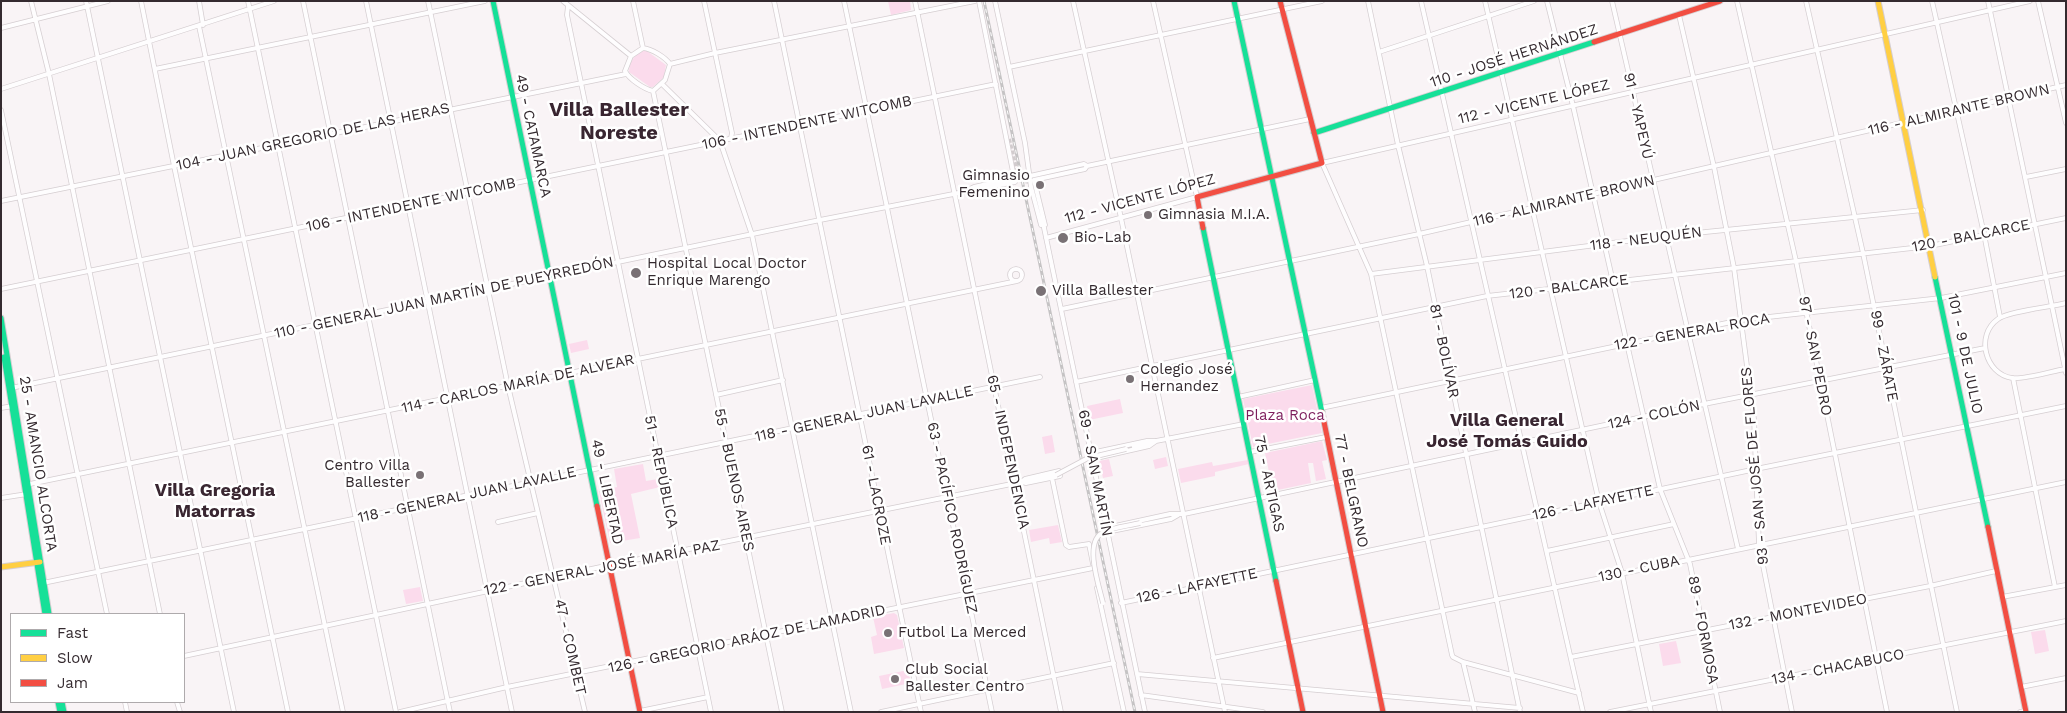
<!DOCTYPE html>
<html>
<head>
<meta charset="utf-8">
<style>
	body { margin:0 }
	#map { position:relative; width:2067px; height:713px; overflow:hidden; background:#f9f4f6; font-family:"Work Sans",sans-serif }
	canvas { display:block }
	.frame { position:absolute; inset:0; border:2px solid #342a2f; pointer-events:none }
	.legend { position:absolute; left:10px; top:613px; width:175px; height:90px; box-sizing:border-box; background:#fff; border:1px solid #aeaaac; margin:0; padding:6px 9px; list-style:none; font-size:15px; color:#342a2f }
	.legend li { display:flex; align-items:center; gap:10px; height:25px }
	.legend b { width:25px; border:1px solid #aeaaac }
</style>
</head>
<body>
<div id="map">
<canvas width="2067" height="713"></canvas>
<div class="frame"></div>
<ul class="legend">
<li><b style="height:6px;background:#16e098"></b>Fast</li>
<li><b style="height:6px;background:#ffcf43"></b>Slow</li>
<li><b style="height:6px;background:#f24e42"></b>Jam</li>
</ul>
</div>
<script>
const context = document.querySelector('canvas').getContext('2d');
context.lineJoin = 'round';
function paint(path, color) {
  context.fillStyle = color;
  context.fill(path, 'evenodd');
}
function strokePath(path, color, width, dash) {
  context.strokeStyle = color;
  context.lineWidth = width;
  context.lineCap = dash ? 'butt' : 'round';
  context.setLineDash(dash || []);
  context.stroke(path);
}
function label(font, color, halo, rows, align = 'center') {
  context.font = font + ' "Work Sans",sans-serif';
  context.lineWidth = 5;
  context.setLineDash([]);
  context.textBaseline = 'middle';
  context.strokeStyle = halo;
  context.fillStyle = color;
  for (const [text, x, y, turn = 0] of rows) {
    context.save();
    context.translate(x, y);
    context.rotate((+turn || 0) * Math.PI / 180);
    context.textAlign = isNaN(turn) ? turn : align;
    if (halo) context.strokeText(text, 0, 0);
    context.fillText(text, 0, 0);
    context.restore();
  }
}
paint(new Path2D(`
	M888,1H910L911,10L891,15Z
	M643,51H647L666,65L664,77L653,87H650L629,72C629,62 634,55 643,51Z
	M587,340L589,349L571,353L569,344Z
	M1312,385L1322,433L1253,447L1243,399Z
	M1120,399L1123,413L1089,420L1087,406Z
	M1052,435L1055,452L1045,454L1042,437Z
	M1322,441L1327,460L1322,461L1326,479L1316,481L1313,463H1308L1311,483L1273,491L1265,453Z
	M1166,457L1168,466L1155,469L1153,460Z
	M1109,459L1113,476L1103,478L1099,461Z
	M1248,460L1249,464L1215,472V476L1181,483L1178,469L1212,462L1213,466Z
	M643,464L646,481L658,479L660,487L631,494L640,538L610,543L599,491L617,487L614,469Z
	M1058,525L1062,542L1050,544L1049,538L1031,542L1029,530Z
	M420,587L423,601L406,604L403,590Z
	M894,613L897,615L904,648L874,654L871,637L877,635L873,617Z
	M2045,630L2049,651L2035,654L2031,632Z
	M1676,641L1681,663L1663,666L1659,644Z
	M908,670L911,683L882,689L879,676Z`), '#fbdbec');
strokePath(new Path2D(`
	M1009,139L1018,176L1021,178L1031,177
	M1051,173L1087,166
	M1001,183L1017,180L1031,182L1043,223`), '#d2ccce', 4, [4, 2]);
const street = new Path2D(`
	M31,1L49,74L160,614
	M86,1L234,712
	M141,1L174,166L288,712
	M199,1L203,25
	M248,1L396,712
	M303,1L450,712
	M366,1L512,712
	M428,1L508,386L585,712
	M563,1L631,56
	M633,1L643,48
	M704,1L732,133L731,138
	M774,1L921,712
	M844,1L992,712
	M915,1L1061,712
	M995,1L1025,143L1031,187L1041,225
	M1073,1L1121,218L1225,712
	M1368,1L1398,145L1427,266L1520,712
	M1421,1L1583,712
	M1485,1L1599,502L1622,573L1651,712
	M1547,1L1573,106L1660,489L1690,564L1720,712
	M1612,1L1738,549
	M1737,1L1796,261L1887,712
	M1806,1L1863,253L1957,712
	M1932,1L1984,234L2000,317
	M1988,1L2066,373
	M2038,1L2066,123
	M568,6L567,15L711,712
	M1679,15L1714,167L1734,268L1754,419L1759,545L1792,712
	M199,26L343,712
	M1,28L108,1
	M643,48C652,49 665,57 670,64L665,80L653,91C644,89 629,79 625,71L631,56Z
	M1379,52L1534,1
	M670,64L715,53L975,1
	M1009,67L1322,1
	M155,69L485,1
	M662,84L720,141L752,235L851,712
	M1,89L274,1
	M653,91L782,712
	M1,110L107,614
	M1030,176L1084,164L1087,166
	M2026,177L2066,169
	M968,190L974,187L1014,178
	M1,201L626,74
	M1043,223L1145,712
	M1045,225L1034,180L1085,169L1087,166L1310,119
	M1046,238L1197,197L1153,1
	M1010 275a6 6 0 1 1 12 0a6 6 0 1 1-12 0Z
	M1371,274L1666,236L1923,210
	M1,289L996,84
	M1062,309L1419,234L2066,85
	M2065,369C2053,371 2023,380 2012,378C1985,374 1975,335 1998,319C2009,311 2051,307 2066,303
	M2013,378L2055,587
	M1076,382L1487,296L1930,246L2066,218
	M11,388L820,220L1015,182L979,1
	M716,395L783,380
	M1238,397L1315,380
	M1,408L13,406
	M1321,408L1741,320L1941,298L2066,273
	M1134,447L1152,442
	M1250,452L1326,437
	M1091,453L1147,441H1156L1244,424
	M1092,459L1149,446L1156,441
	M1059,471L1060,476L1026,483L1021,482L1025,479Z
	M1052,478L1066,545L1069,547L1089,544L1093,564
	M25,485L1017,281
	M1,498L27,494
	M498,522L538,513
	M1106,528L1170,514H1184L1704,404L1985,348
	M1107,532L1171,519L1178,515
	M1547,551L1674,524
	M43,583L1040,377
	M1097,588L1124,712
	M2002,597L2066,585
	M1121,603L1756,469L2066,406
	M184,656L610,565L1056,475
	M1571,657L1930,586L1996,571
	M1213,658L2066,482
	M1463,662L1579,693
	M1137,674L1520,708
	M2021,687L2066,678
	M1141,695L1263,712
	M125,702L127,712
	M177,702L180,712
	M640,711L708,697
	M400,712L507,687L1093,568
	M881,712L1114,663
	M1475,712L1463,662L1453,657L1452,655L1371,274L1322,163L2030,1
	M1610,712L2066,621
	M2020,712L2026,711`);
const fast = new Path2D(`
	M493,1L597,506
	M1234,1L1322,412
	M1314,133L1594,42
	M1203,228L1276,581
	M1935,277L1988,527
	M1,318L49,614
	M4,357L45,614
	M58,702L60,712
	M62,702L64,712`);
const slow = new Path2D(`
	M1878,1L1935,277
	M1,567L40,562`);
const jam = new Path2D(`
	M1594,42L1720,1
	M1203,228L1197,197L1322,163L1280,1
	M1322,412L1383,712
	M597,506L640,712
	M1988,527L2026,712
	M1276,581L1303,712`);
strokePath(street, '#d5ced1', 5.5);
strokePath(fast, '#d5ced1', 7);
strokePath(slow, '#d5ced1', 7);
strokePath(jam, '#d5ced1', 7);
strokePath(street, '#fefdfe', 4);
strokePath(fast, '#16e098', 5);
strokePath(slow, '#ffcf43', 5);
strokePath(jam, '#f24e42', 5);
const rail = new Path2D(`
	M984,1L1135,712`);
strokePath(rail, '#c5c3c4', 3);
strokePath(rail, '#fff', 1, [4]);
const streetBridge = new Path2D(`
	M1056,475L1088,458L1126,449
	M1103,603C1099,586 1084,543 1102,533C1112,527 1128,526 1140,523`);
strokePath(streetBridge, '#d5ced1', 5.5, []);
strokePath(streetBridge, '#fefdfe', 4);
for (const [x, y, r, color] of [
	[1040,185,5,"#797175"],
	[1148,215,5,"#797175"],
	[1063,238,6,"#797175"],
	[636,273,6,"#797175"],
	[1041,291,6,"#797175"],
	[1130,379,5,"#797175"],
	[420,475,5,"#797175"],
	[888,633,5,"#797175"],
	[895,679,5,"#797175"]
]) {
  const dot = new Path2D();
  dot.arc(x, y, r, 0, 2 * Math.PI);
  context.fillStyle = color;
  context.fill(dot);
  strokePath(dot, '#fff', 2);
}
label('15px', '#342a2f', '#fff', [
	["110 - JOSÉ HERNÁNDEZ",1514,56,-18],
	["112 - VICENTE LÓPEZ",1534,102,-13],
	["116 - ALMIRANTE BROWN",1959,110,-13],
	["91 - YAPEYÚ",1638,116,77],
	["106 - INTENDENTE WITCOMB",807,123,-12],
	["49 - CATAMARCA",533,136,78],
	["104 - JUAN GREGORIO DE LAS HERAS",313,137,-12],
	["112 - VICENTE LÓPEZ",1140,199,-15],
	["116 - ALMIRANTE BROWN",1564,201,-13],
	["106 - INTENDENTE WITCOMB",411,205,-12],
	["120 - BALCARCE",1971,236,-11],
	["118 - NEUQUÉN",1646,239,-7],
	["120 - BALCARCE",1569,287,-7],
	["110 - GENERAL JUAN MARTÍN DE PUEYRREDÓN",444,298,-12],
	["122 - GENERAL ROCA",1692,332,-10],
	["81 - BOLÍVAR",1444,351,78],
	["101 - 9 DE JULIO",1965,354,78],
	["97 - SAN PEDRO",1815,356,79],
	["99 - ZÁRATE",1884,356,79],
	["114 - CARLOS MARÍA DE ALVEAR",518,384,-12],
	["118 - GENERAL JUAN LAVALLE",864,414,-12],
	["124 - COLÓN",1654,415,-12],
	["65 - INDEPENDENCIA",1008,452,78],
	["25 - AMANCIO ALCORTA",38,464,81],
	["93 - SAN JOSÉ DE FLORES",1755,466,-95],
	["51 - REPÚBLICA",661,472,78],
	["69 - SAN MARTÍN",1095,473,79],
	["55 - BUENOS AIRES",734,480,78],
	["75 - ARTIGAS",1269,484,78],
	["77 - BELGRANO",1351,491,78],
	["49 - LIBERTAD",607,492,78],
	["118 - GENERAL JUAN LAVALLE",467,495,-12],
	["61 - LACROZE",876,495,79],
	["126 - LAFAYETTE",1593,503,-12],
	["63 - PACÍFICO RODRÍGUEZ",952,518,78],
	["122 - GENERAL JOSÉ MARÍA PAZ",602,568,-11],
	["130 - CUBA",1639,569,-12],
	["126 - LAFAYETTE",1197,586,-12],
	["132 - MONTEVIDEO",1798,612,-11],
	["89 - FORMOSA",1703,630,79],
	["126 - GREGORIO ARÁOZ DE LAMADRID",747,639,-12],
	["47 - COMBET",570,647,77],
	["134 - CHACABUCO",1838,667,-11]
]);
label('15px', '#342a2f', '#fff', [
	["Gimnasio",1030,176,"right"],
	["Femenino",1030,193,"right"],
	["Gimnasia M.I.A.",1158,215],
	["Bio-Lab",1074,238],
	["Hospital Local Doctor",647,264],
	["Enrique Marengo",647,281],
	["Villa Ballester",1052,291],
	["Colegio José",1140,370],
	["Hernandez",1140,387],
	["Centro Villa",410,466,"right"],
	["Ballester",410,483,"right"],
	["Futbol La Merced",898,633],
	["Club Social",905,670],
	["Ballester Centro",905,687]
], 'left');
label('15px', '#7d1d5c', '#fff', [
	["Plaza Roca",1285,416]
]);
label('bold 18px', '#392631', '#fff', [
	["Villa General",1507,421],
	["José Tomás Guido",1507,442],
	["Villa Gregoria",215,491],
	["Matorras",215,512]
]);
label('bold 20px', '#392631', '#fff', [
	["Villa Ballester",619,110],
	["Noreste",619,133]
]);
</script>
</body>
</html>
